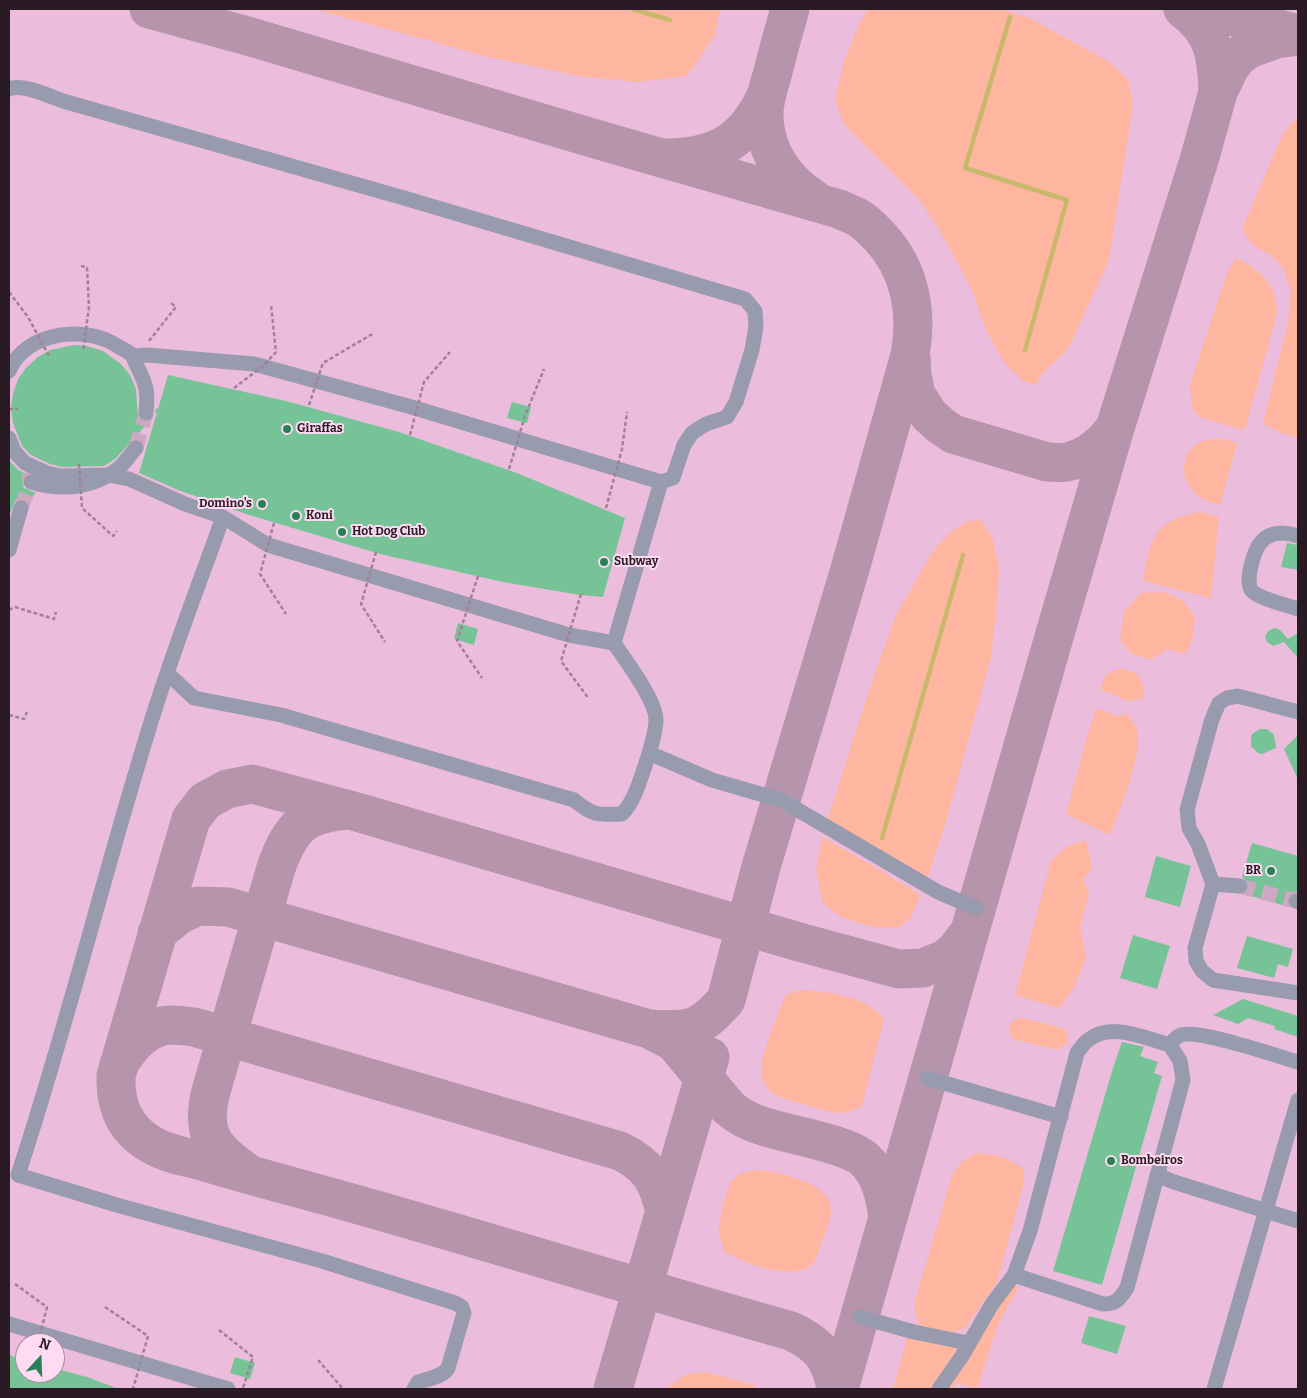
<!DOCTYPE html>
<html>
<head>
<meta charset="utf-8">
<style>
	body { margin:0 }
	#map { position:relative; width:1307px; height:1398px; overflow:hidden; background:#f6cbe8; font-family:Bitter,serif }
	canvas { display:block }
	.frame { position:absolute; inset:0; border:10px solid #291a24; pointer-events:none }
	.north { position:absolute; left:15px; top:1333px; width:50px; height:50px; box-sizing:border-box; background:#fedbf2; border:1px solid #a98ea0; border-radius:50%; rotate:20deg; font-size:14px; font-weight:700; line-height:20px; text-align:center; color:#291a24 }
	.north::after { content:''; display:block; margin:auto; width:18px; height:22px; background:#288156; clip-path:polygon(50% 0,100% 100%,50% 72%,0 100%) }
</style>
</head>
<body>
<div id="map">
<canvas width="1307" height="1398"></canvas>
<div class="frame"></div>
<div class="north">N</div>
</div>
<script>
const context = document.querySelector('canvas').getContext('2d');
context.lineJoin = 'round';
function paint(path, color) {
  context.fillStyle = color;
  context.fill(path, 'evenodd');
}
function strokePath(path, color, width, dash) {
  context.strokeStyle = color;
  context.lineWidth = width;
  context.lineCap = dash ? 'butt' : 'round';
  context.setLineDash(dash || []);
  context.stroke(path);
}
function label(font, color, halo, rows, align = 'center') {
  context.font = font + ' Bitter,serif';
  context.lineWidth = 4;
  context.setLineDash([]);
  context.textBaseline = 'middle';
  context.strokeStyle = halo;
  context.fillStyle = color;
  for (const [text, x, y, turn = 0] of rows) {
    context.save();
    context.translate(x, y);
    context.rotate((+turn || 0) * Math.PI / 180);
    context.textAlign = isNaN(turn) ? turn : align;
    if (halo) context.strokeText(text, 0, 0);
    context.fillText(text, 0, 0);
    context.restore();
  }
}
paint(new Path2D(`
	M9,9H1298V1389H9ZM25,1343H55V1373H25Z`), '#ecbcdc');
paint(new Path2D(`
	M314,9H720L715,35L687,76L636,82L578,76L488,57Z
	M868,9H990L1004,10L1027,17L1111,63L1128,80L1133,104L1109,260L1068,349L1041,375L1036,385L1023,381L1009,368L999,354L987,332L971,288L941,233L921,202L844,124L835,100L844,61L859,24Z
	M1298,119V438L1281,433L1263,424L1288,321L1291,290L1283,268L1272,256L1252,245L1242,229L1281,138L1291,123Z
	M1236,258C1262,272 1276,282 1277,313L1246,426L1243,430L1200,417L1193,410L1191,398L1190,384L1227,273Z
	M1223,439L1237,443L1220,505C1214,503 1206,502 1201,498C1179,484 1177,452 1203,441C1208,439 1217,439 1223,439Z
	M1199,512L1219,517L1211,598L1143,581C1150,539 1154,521 1199,512Z
	M981,520L993,539L999,568L996,612L991,657L945,825L927,879L827,821L873,678L897,613L933,551L953,530L968,521Z
	M1164,592L1182,600L1195,617L1193,636L1186,654L1167,649L1151,660L1132,654L1120,641L1124,612L1141,593Z
	M1121,668L1137,674L1144,687L1143,699L1127,701L1100,689L1106,675Z
	M1096,708L1120,717L1125,713C1132,719 1137,727 1138,736C1140,760 1119,812 1110,835L1066,814C1076,779 1084,743 1096,708Z
	M822,837L868,863L920,895L910,919L897,928L872,927L841,917L823,903L816,871Z
	M1086,841L1092,868L1083,880L1089,893L1080,927L1086,957L1075,986L1059,1008L1015,995L1051,861C1061,850 1070,843 1086,841Z
	M799,990C825,991 869,996 884,1020L861,1108C855,1108 849,1113 843,1113C830,1113 815,1107 802,1104C793,1101 777,1098 770,1091C765,1086 761,1078 761,1071C762,1052 778,1012 786,995Z
	M1022,1018L1055,1026L1067,1031L1068,1042L1058,1050L1012,1039L1009,1029L1012,1021Z
	M977,1153C994,1155 1010,1157 1023,1169L1024,1182L997,1282L966,1327L949,1334L919,1326L914,1304L953,1172L963,1161Z
	M756,1170C778,1172 832,1182 831,1211C831,1222 818,1252 814,1263C810,1266 805,1270 800,1270C775,1275 747,1264 725,1252L718,1232L723,1204L731,1181L742,1173Z
	M1012,1285L1019,1287L998,1324L977,1389L956,1383L954,1389H945Z
	M908,1335L958,1348L930,1389H893Z
	M705,1372L754,1385L758,1389H665L687,1374Z`), '#feb6a0');
strokePath(new Path2D(`
	M632,9L670,20
	M1010,17L965,168L1067,200L1025,350
	M882,838L963,555`), '#c7b86c', 4.5);
strokePath(new Path2D(`
	M149,9L251,37L599,140L839,209C845,212 851,214 857,217C865,221 873,230 880,237C910,269 918,312 910,355L850,569L761,867L726,1000C699,1031 689,1031 649,1029
	M790,9C784,30 778,51 773,72C769,86 763,102 764,117C765,152 785,181 814,199
	M1183,9C1214,31 1217,57 1218,92
	M1204,9L1298,34
	M668,158C717,157 745,141 766,96
	M911,358L912,375L916,395L929,415L940,425L953,434L1047,462C1053,462 1060,463 1067,462C1087,458 1103,444 1115,428
	M157,933L179,915L198,906L228,907L649,1029L674,1042L728,1107C742,1120 758,1125 776,1130C798,1136 848,1145 864,1159C881,1174 885,1197 888,1218
	M119,1064C130,1046 147,1026 170,1025C178,1025 186,1026 194,1027L620,1151C649,1165 658,1181 665,1212
	M248,1173C213,1149 200,1134 211,1091L276,868C291,826 304,813 350,810
	M613,1389L710,1057
	M836,1389C831,1358 819,1344 791,1331C641,1289 491,1242 341,1200C295,1187 248,1175 202,1161C187,1157 165,1153 152,1145C125,1130 115,1106 116,1076L191,819L205,801L227,789L252,784L357,812L799,942L899,969L923,968L945,959L955,951L968,934
	M839,1389L1054,637L1115,428L1200,157L1218,92L1230,67L1239,56L1249,49L1277,39L1298,36`), '#b694ab', 39);
paint(new Path2D(`
	M74,345L87,346L103,351L121,364L130,375L136,389L138,417L141,421L149,422L115,459L104,466L62,467L50,464L31,455L22,446L13,423L11,408L13,394L18,379L26,368L38,357L50,350Z
	M168,375L286,401L399,432L517,473L625,518L603,597L580,595L503,582L380,554L246,514L178,490L139,473L157,412L155,414L156,408L158,409Z
	M512,402L531,407L527,423L507,418Z
	M9,460L18,470L27,474L22,480L24,488L36,493L27,501L23,499L15,501L9,517Z
	M1287,543L1298,545V570L1281,567Z
	M458,623L478,629L474,645L454,639Z
	M1275,628L1280,630L1288,639L1298,633V658L1284,642L1273,646L1267,642L1265,637L1267,633L1269,630Z
	M1260,729H1267L1274,735L1276,748L1262,754L1258,753L1251,746V738L1252,734Z
	M1298,735V780L1284,749Z
	M1252,843L1298,856V892L1291,893L1288,896L1287,902L1289,907L1245,894L1249,886L1248,882L1242,877Z
	M1156,856L1191,866L1180,907L1145,897Z
	M1133,935L1170,946L1157,989L1120,978Z
	M1247,936L1293,949L1288,967L1278,964L1274,978L1237,968Z
	M1243,999L1298,1016V1037L1274,1029L1275,1026L1248,1018L1238,1024L1213,1015Z
	M1122,1042L1144,1047L1140,1056L1158,1062L1154,1073L1162,1076L1102,1285L1053,1271L1113,1068Z
	M1089,1316L1126,1326L1117,1354L1081,1343Z
	M9,1355L25,1361V1373H55V1371L61,1370L87,1377L116,1388V1389H9Z
	M235,1357L255,1363L250,1379L230,1373Z`), '#77c398');
strokePath(new Path2D(`
	M136,448L146,413
	M21,508L31,482L25,463
	M1240,886L1296,901`), '#cda8c1', 15, [15, 8]);
strokePath(new Path2D(`
	M149,341L176,307L170,302
	M9,409H18
	M9,610L15,607L54,619L56,612
	M9,715L24,719L27,712
	M219,1330L253,1357L243,1388
	M318,1360L343,1389`), '#a08196', 2.5, [4, 2.5]);
strokePath(new Path2D(`
	M9,89C22,83 49,96 63,101L404,198L745,299L755,311L756,327L752,350L736,402L727,417L706,424L692,433L684,445L673,478L661,482
	M132,356L147,355L254,364L408,406L661,482L614,643
	M9,371C26,331 86,324 119,347C123,349 129,352 132,355C134,358 135,363 137,366C147,386 148,391 146,413
	M9,438L14,451L25,463L47,473L61,476L108,475L129,479L185,504L223,517
	M31,482C62,491 95,489 121,466C126,461 131,454 136,448
	M1298,536C1287,532 1271,531 1262,541C1254,549 1244,582 1252,591C1260,599 1287,605 1298,609
	M9,550L21,508
	M167,673L194,698L281,715L574,800C593,816 598,815 622,814C634,801 638,786 644,769C649,754 655,737 656,721C657,701 625,660 614,643L569,635L268,545L223,517C197,590 169,661 147,735C102,881 66,1030 18,1175L120,1206L322,1261L455,1303L462,1307L464,1313L448,1368C443,1377 427,1379 418,1382L414,1389
	M1298,712L1238,696L1227,698L1219,703L1212,719L1187,810L1189,828L1198,844L1213,884L1195,948L1196,961L1202,971L1213,980L1298,993
	M649,753L712,780L781,800L938,892L976,908
	M1213,884L1240,886
	M1296,901L1298,902
	M1170,1045C1173,1041 1176,1036 1181,1035C1200,1029 1276,1056 1298,1062
	M927,1078L1061,1117
	M1157,1175L1174,1182L1298,1221
	M860,1317L914,1332L968,1343
	M9,1324L228,1389
	M939,1389L962,1356L992,1304L1014,1275L1030,1231L1077,1053C1080,1049 1083,1044 1087,1041C1110,1021 1145,1038 1170,1045L1180,1061L1183,1080L1127,1288C1120,1299 1116,1304 1103,1304L1014,1275
	M1214,1389L1298,1100`), '#989bad', 15);
strokePath(new Path2D(`
	M81,266L87,267L89,307L83,351
	M9,292L28,317L49,356
	M234,388L263,366L276,352L271,305
	M309,405L323,363L374,333
	M410,435L424,382L450,352
	M79,464L82,508L113,536L117,531
	M509,469L525,416L544,369
	M606,508L622,449L627,412
	M274,523L260,574L286,614
	M376,552L361,604L385,642
	M478,576L457,641L482,678
	M581,594L561,661L589,699
	M15,1284L47,1307L38,1343
	M105,1307L148,1336L133,1389`), '#a08196', 2.5, [4, 2.5]);
for (const [x, y, r, color] of [
	[287,429,5,"#288156"],
	[262,504,5,"#288156"],
	[296,516,5,"#288156"],
	[342,532,5,"#288156"],
	[604,562,5,"#288156"],
	[1271,871,5,"#288156"],
	[1111,1161,5,"#288156"]
]) {
  const dot = new Path2D();
  dot.arc(x, y, r, 0, 2 * Math.PI);
  context.fillStyle = color;
  context.fill(dot);
  strokePath(dot, '#fedbf2', 2);
}
label('bold 12px', '#291a24', '#fedbf2', [
	["Giraffas",297,429],
	["Domino's",252,504,"right"],
	["Koni",306,516],
	["Hot Dog Club",352,532],
	["Subway",614,562],
	["BR",1261,871,"right"],
	["Bombeiros",1121,1161]
], 'left');
</script>
</body>
</html>
